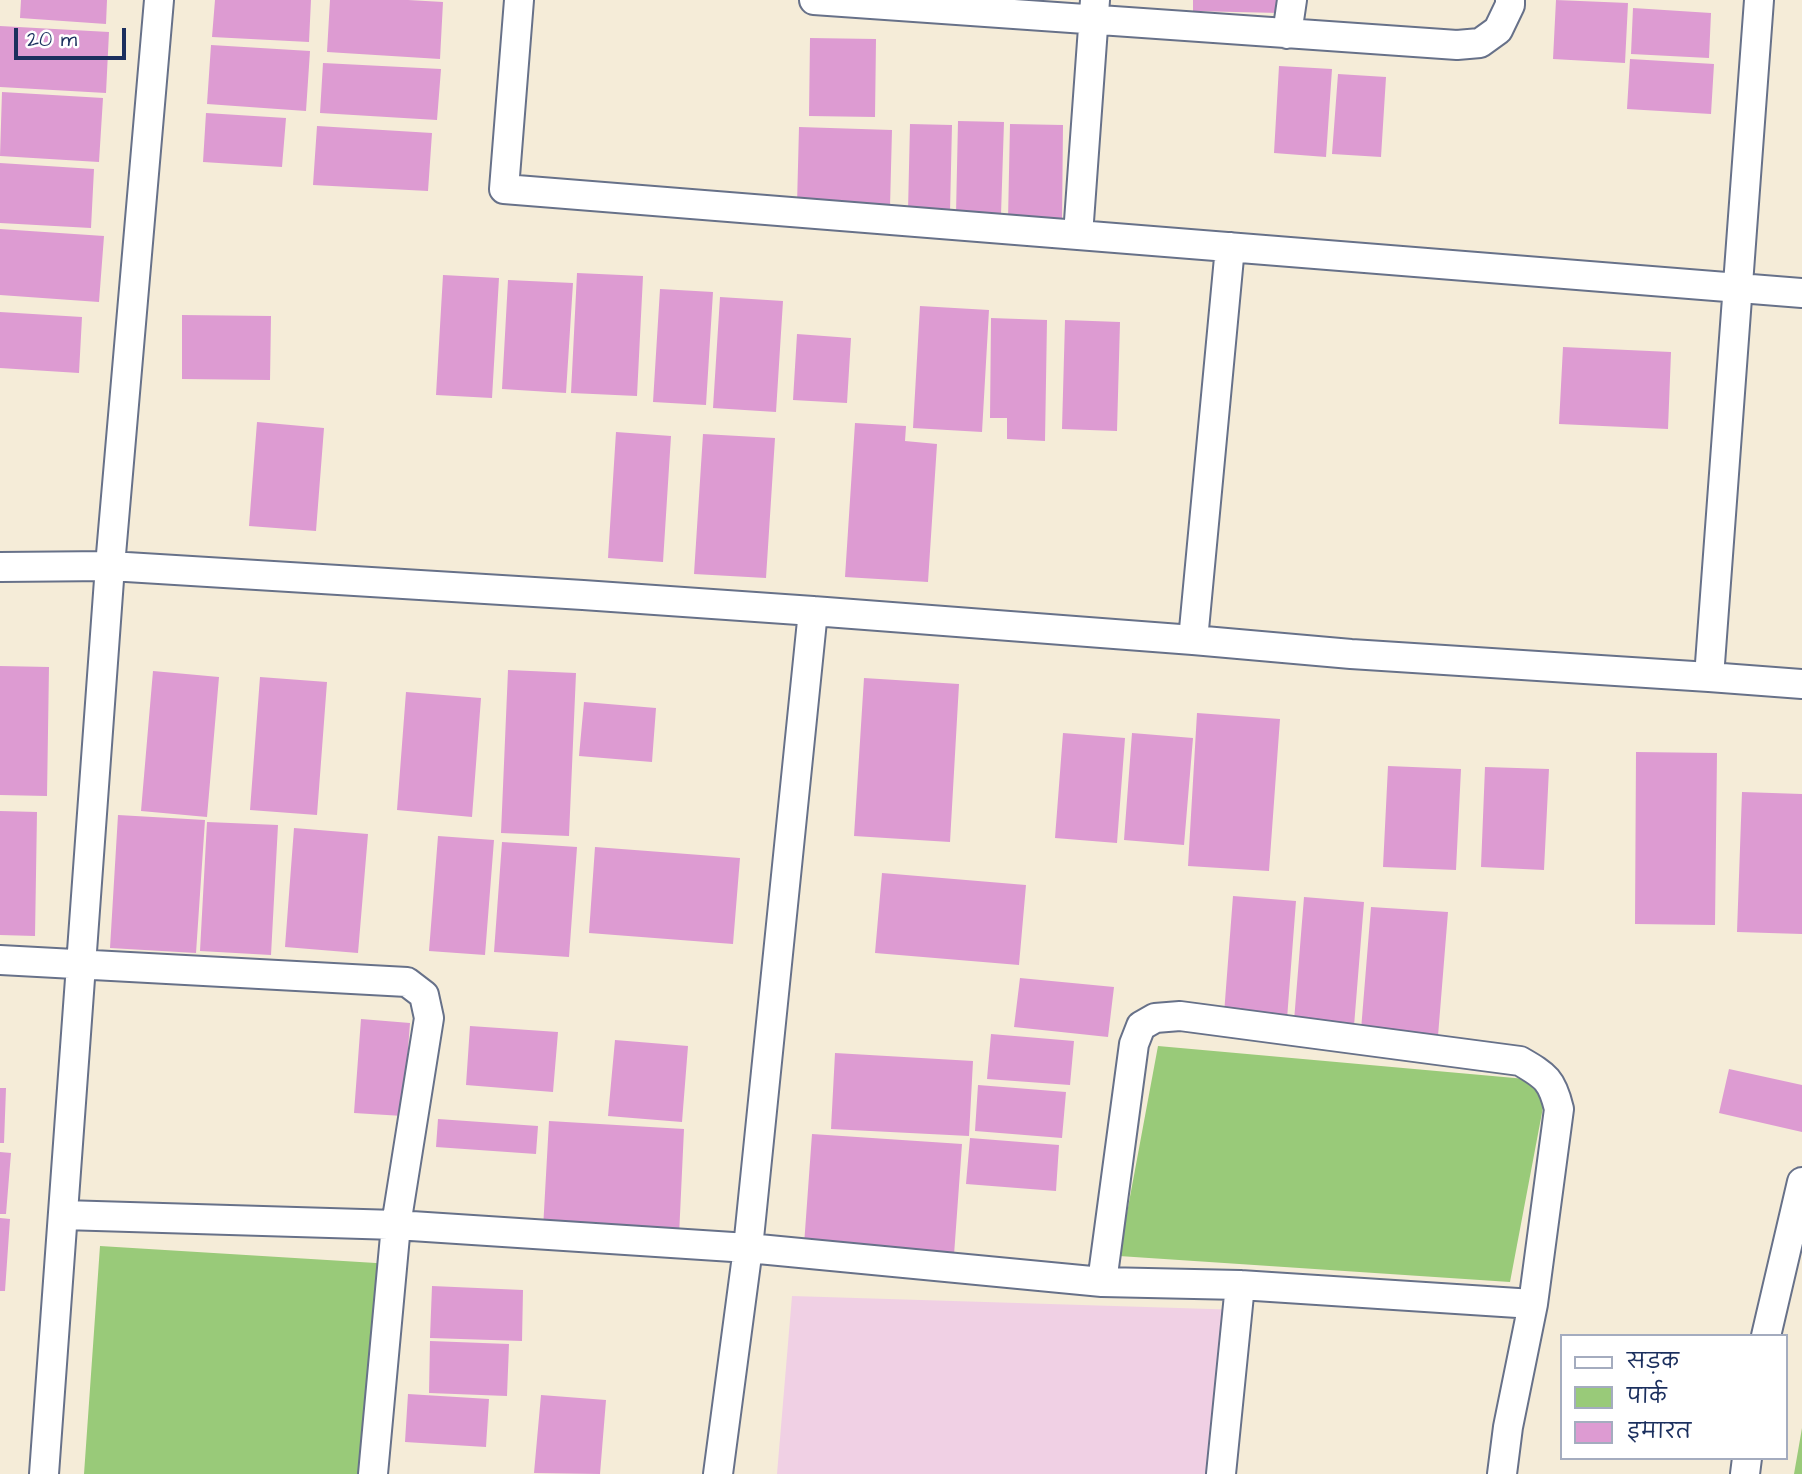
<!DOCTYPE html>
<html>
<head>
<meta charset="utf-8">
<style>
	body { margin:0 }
	#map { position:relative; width:1802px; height:1474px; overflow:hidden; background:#f5ecd8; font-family:"Architects Daughter","Playpen Sans Deva",sans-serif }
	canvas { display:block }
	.legend { position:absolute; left:1560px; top:1334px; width:228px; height:126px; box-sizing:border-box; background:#fff; border:2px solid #a4acbf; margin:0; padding:9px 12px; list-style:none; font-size:21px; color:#1b2f5e }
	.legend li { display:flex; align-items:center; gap:14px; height:35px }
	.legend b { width:35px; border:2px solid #a4acbf }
	.scale { position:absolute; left:14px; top:28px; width:112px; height:32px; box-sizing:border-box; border:4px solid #1b2f5e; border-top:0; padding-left:9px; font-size:21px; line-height:24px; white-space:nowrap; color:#1b2f5e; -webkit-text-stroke:5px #fff; paint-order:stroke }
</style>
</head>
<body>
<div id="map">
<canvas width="1802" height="1474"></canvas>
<ul class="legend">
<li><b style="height:9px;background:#fff"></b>सड़क</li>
<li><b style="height:19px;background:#99ca79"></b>पार्क</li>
<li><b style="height:19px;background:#dd9bd2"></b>इमारत</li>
</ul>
<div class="scale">20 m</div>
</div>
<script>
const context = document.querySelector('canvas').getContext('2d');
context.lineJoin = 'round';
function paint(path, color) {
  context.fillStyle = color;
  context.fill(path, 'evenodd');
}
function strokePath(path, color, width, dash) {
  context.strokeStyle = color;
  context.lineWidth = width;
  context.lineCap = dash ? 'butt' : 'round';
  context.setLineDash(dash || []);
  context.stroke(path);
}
paint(new Path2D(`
	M792,1296L1243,1310L1224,1474H777Z`), '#f0d0e4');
paint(new Path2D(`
	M1158,1046L1548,1081L1510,1282L1119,1256Z
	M100,1246L392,1264L373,1474H84Z
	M1802,1428V1474H1794Z`), '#99ca79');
paint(new Path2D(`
	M21,0H107L106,24L20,18Z
	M215,0H311L309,42L212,37Z
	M330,0H408L443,2L440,59L327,52Z
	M1193,0H1279V13L1193,11Z
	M1556,0L1628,3L1625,63L1553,59Z
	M1633,8L1711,13L1709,58L1631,54Z
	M0,26L109,32L106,93L0,87Z
	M810,38L876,39L875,117L809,116Z
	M211,45L310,51L306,111L207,104Z
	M1630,59L1714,64L1711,114L1627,109Z
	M323,63L441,69L437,120L320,113Z
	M1279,66L1332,69L1326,157L1274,153Z
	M1338,74L1386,77L1381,157L1332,154Z
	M2,92L103,98L99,162L0,156Z
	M206,113L286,118L282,167L203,162Z
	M958,121L1004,122L1001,215L956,214Z
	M910,124L952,125L950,212L908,211Z
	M1010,124L1063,125L1062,222L1008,220Z
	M317,126L432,133L428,191L313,185Z
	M799,127L892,130L890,207L797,205Z
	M0,163L94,169L91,228L0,223Z
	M0,229L104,236L99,302L0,295Z
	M577,273L643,276L637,396L571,393Z
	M443,275L499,278L492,398L436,395Z
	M508,280L573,283L566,393L502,389Z
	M660,289L713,292L706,405L653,402Z
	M720,297L783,301L776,412L713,408Z
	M920,306L989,310L982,432L913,428Z
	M0,312L82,317L79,373L0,368Z
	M182,315L271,316L270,380L182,379Z
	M991,318L1047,320L1045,441L1007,439V418H990Z
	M1065,320L1120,322L1117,431L1062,429Z
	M797,334L851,338L847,403L793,400Z
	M1563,347L1671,352L1668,429L1559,424Z
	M257,422L324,428L316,531L249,526Z
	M855,423L906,426L905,441L937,444L928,582L845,577Z
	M616,432L671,436L663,562L608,558Z
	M703,434L775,438L766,578L694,574Z
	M0,666L49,667L47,796L0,795Z
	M508,670L576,673L569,836L501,833Z
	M153,671L219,677L207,817L141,811Z
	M260,677L327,682L317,815L250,810Z
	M864,678L959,684L950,842L854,836Z
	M406,692L481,698L472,817L397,810Z
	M584,702L656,708L652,762L579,756Z
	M1197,713L1280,719L1269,871L1188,866Z
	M1063,733L1125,738L1117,843L1055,838Z
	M1132,733L1193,738L1184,845L1124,840Z
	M1636,752L1717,753L1715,925L1635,924Z
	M1388,766L1461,769L1456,870L1383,867Z
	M1485,767L1549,769L1544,870L1481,867Z
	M1742,792L1802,794V934L1737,932Z
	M0,811L37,812L35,936L0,935Z
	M118,815L205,820L196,953L110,948Z
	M207,822L278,825L271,955L200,951Z
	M294,828L368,834L358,953L285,947Z
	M438,836L494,840L485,955L429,951Z
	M502,842L577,847L569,957L494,952Z
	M595,847L740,858L733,944L589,933Z
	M882,873L1026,885L1019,965L875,953Z
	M1233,896L1296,901L1287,1019L1224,1014Z
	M1304,897L1364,902L1354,1026L1294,1021Z
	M1371,907L1448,912L1438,1036L1361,1030Z
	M1020,978L1114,987L1108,1037L1014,1027Z
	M361,1019L410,1023L403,1116L354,1113Z
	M470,1026L558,1032L553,1092L466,1085Z
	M991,1034L1074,1041L1070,1085L987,1079Z
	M615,1040L688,1046L682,1122L608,1116Z
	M835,1053L973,1061L969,1136L831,1129Z
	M1729,1069L1802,1085V1132L1719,1113Z
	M978,1085L1066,1092L1062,1138L975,1131Z
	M0,1088H6L4,1143H0Z
	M438,1119L538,1126L536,1154L436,1147Z
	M549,1121L684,1129L679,1236L543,1229Z
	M812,1134L962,1144L954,1255L804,1245Z
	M970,1138L1059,1145L1056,1191L966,1184Z
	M0,1152L11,1153L6,1214H0Z
	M0,1218L10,1219L5,1291H0Z
	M432,1286L523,1290L522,1341L430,1338Z
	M430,1341L509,1344L507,1396L429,1393Z
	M408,1394L489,1399L486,1447L405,1442Z
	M541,1395L606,1400L600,1474L534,1473Z`), '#dd9bd2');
const street = new Path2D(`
	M519,0L504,189L1802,293
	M814,0L1457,45L1480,43L1498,30L1510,5V0
	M1287,34L1292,0
	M1078,235L1095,0
	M0,567L110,566L583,595L813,611L1193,640L1351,654L1709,677L1802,684
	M1193,640L1230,247
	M1709,677L1759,0
	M0,960L407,982L424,995L429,1018L396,1225L373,1474
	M63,1215L396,1225L748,1248L1102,1282L1240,1285L1533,1304
	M1102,1282L1134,1044L1141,1026L1155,1018L1180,1016L1520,1061C1546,1076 1552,1080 1559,1109L1533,1304L1508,1427L1502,1474
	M1766,1336L1802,1182
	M44,1474L110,566L159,0
	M718,1474L748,1248L813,611
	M1221,1474L1240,1285
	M1745,1474L1747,1458`);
strokePath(street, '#677189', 32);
strokePath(street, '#fff', 28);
</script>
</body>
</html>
